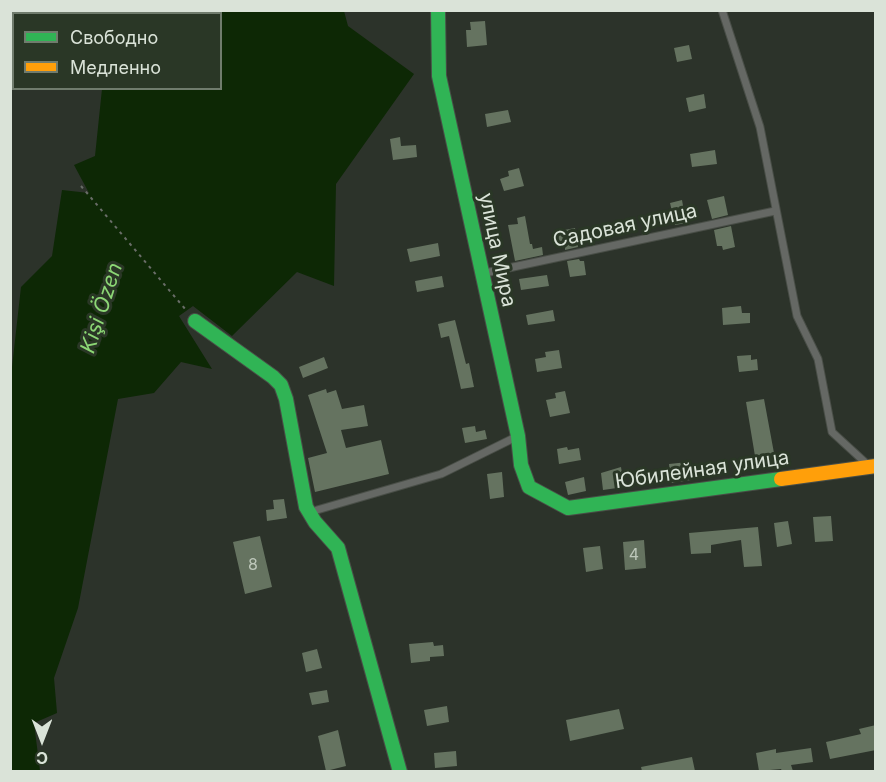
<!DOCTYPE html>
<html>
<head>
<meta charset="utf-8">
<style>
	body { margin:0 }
	#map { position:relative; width:886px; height:782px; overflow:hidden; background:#2c332a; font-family:Inter,sans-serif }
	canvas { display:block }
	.frame { position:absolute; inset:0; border:12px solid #dae3d8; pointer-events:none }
	.legend { position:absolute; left:12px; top:12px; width:210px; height:78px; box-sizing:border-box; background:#2a3726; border:2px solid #707c6d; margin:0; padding:8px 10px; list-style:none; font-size:18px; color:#dae3d8 }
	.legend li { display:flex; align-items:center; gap:12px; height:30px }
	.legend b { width:30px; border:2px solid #707c6d }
	.north { position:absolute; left:12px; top:710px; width:60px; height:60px; -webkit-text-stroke:4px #2a3726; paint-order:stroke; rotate:180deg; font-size:16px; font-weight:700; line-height:24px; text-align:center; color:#dae3d8 }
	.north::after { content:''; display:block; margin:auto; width:21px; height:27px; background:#dae3d8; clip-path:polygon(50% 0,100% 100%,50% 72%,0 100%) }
</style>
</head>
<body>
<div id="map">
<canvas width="886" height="782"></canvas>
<div class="frame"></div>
<ul class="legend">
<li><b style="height:8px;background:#30b455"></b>Свободно</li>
<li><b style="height:8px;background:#ff9f0a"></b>Медленно</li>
</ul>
<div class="north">С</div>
</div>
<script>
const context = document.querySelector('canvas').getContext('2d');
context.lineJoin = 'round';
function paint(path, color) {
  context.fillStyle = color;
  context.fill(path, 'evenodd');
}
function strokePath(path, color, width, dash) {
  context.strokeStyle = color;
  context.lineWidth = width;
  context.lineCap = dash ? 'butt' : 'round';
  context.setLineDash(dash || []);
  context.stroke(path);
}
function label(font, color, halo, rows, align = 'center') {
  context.font = font + ' Inter,sans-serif';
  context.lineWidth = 6;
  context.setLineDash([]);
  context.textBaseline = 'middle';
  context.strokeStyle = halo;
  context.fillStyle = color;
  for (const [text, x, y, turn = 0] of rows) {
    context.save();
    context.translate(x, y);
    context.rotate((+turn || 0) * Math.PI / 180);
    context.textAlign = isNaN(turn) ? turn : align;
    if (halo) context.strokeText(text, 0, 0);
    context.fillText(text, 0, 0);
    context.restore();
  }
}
paint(new Path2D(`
	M173,11H344L348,26L414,74L336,184L334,286L297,272L232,336L193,306L179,316L212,369L181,362L154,393L118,399L78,608L54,678L57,713L34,723L40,771H11V376L21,287L52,256L62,190L89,193L74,165L95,156L102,89L220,88V14L169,13Z`), '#0d2805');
paint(new Path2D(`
	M485,21L487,45L467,47L466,30H471L470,22Z
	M689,45L692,59L677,62L674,48Z
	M704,94L706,108L689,112L686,98Z
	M508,110L511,122L487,127L485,114Z
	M400,137L401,146L416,145L417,157L393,160L390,139Z
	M715,150L717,164L692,167L690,154Z
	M519,168L524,186L504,191L500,179L509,176L508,171Z
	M724,196L728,215L712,219L707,200Z
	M682,200L686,223L675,225L670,203Z
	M525,216L530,244H532L533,249L542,247L543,255L515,261L508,225L518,224L517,218Z
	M731,226L735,247L723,250L722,246H717L714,230Z
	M575,228L578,247L565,250V247L557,248L554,232Z
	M438,243L440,256L410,262L407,249Z
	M579,259L580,261H584L586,275L570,277L567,261Z
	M547,275L549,286L521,290L519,279Z
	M442,276L444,287L417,292L415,281Z
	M741,306L742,313H750V323L723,325L722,308Z
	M553,310L555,321L528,325L526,315Z
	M455,320L466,364L469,363L474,387L461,389L449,336L441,338L438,324Z
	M559,350L562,368L537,372L535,359L546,357L545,352Z
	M751,355V360L757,359L758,370L739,372L737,356Z
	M324,357L328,368L303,378L299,367Z
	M326,389L327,393L336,390L342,409L364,405L368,426L341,430L346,448L381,440L389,474L315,492L308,458L327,453L308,395Z
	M565,391L570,413L550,417L546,400L556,398L555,393Z
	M764,399L774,453L755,456L746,402Z
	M475,426L476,432L485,430L487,439L465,443L462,428Z
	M567,447L568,450L579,448L581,460L559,464L557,449Z
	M688,462L691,480L671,483L669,464Z
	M621,467L624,487L603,490L601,473Z
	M502,472L504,497L490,499L487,474Z
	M584,477L586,491L568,495L565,482Z
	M284,499L287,518L267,521L266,510L274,509L273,500Z
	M831,516L833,541L815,542L813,517Z
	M788,521L792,544L777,547L774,523Z
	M758,527L762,566L744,567L741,540L711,545V553L691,554L689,533Z
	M260,536L272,587L245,594L233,542Z
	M644,540L646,568L625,570L623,542Z
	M600,546L603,569L586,572L583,548Z
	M433,642L434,646L443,645L444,656L430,657V661L411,663L409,644Z
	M317,649L322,668L306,672L302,653Z
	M327,690L329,702L312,705L309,693Z
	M447,706L449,722L427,726L424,710Z
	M619,709L624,729L570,741L566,720Z
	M876,725V750L830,759L826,742L861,734L859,729Z
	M338,730L346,766L326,771L318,736Z
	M811,748L813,762L791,765L793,771H782L781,769L759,771L756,753L776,749V753Z
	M456,751L457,766L435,768L434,753Z
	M692,757L695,771H642L641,767Z`), '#657360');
const lane = new Path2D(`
	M722,10L760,127L797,316L818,359L832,432L868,465
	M485,273L775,211
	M317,510L441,474L516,437`);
const fast = new Path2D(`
	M438,10L439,76L518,436L521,465L529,487L568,508L781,479
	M195,321L273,377L281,385L286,399L306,507L315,522L338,548L400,772`);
const slow = new Path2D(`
	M781,479L876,466`);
strokePath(lane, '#494e47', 9);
strokePath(fast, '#494e47', 16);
strokePath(slow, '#494e47', 16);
strokePath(new Path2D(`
	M81,186L186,310`), '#696d68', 2, [3, 4.5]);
strokePath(lane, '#656864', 7);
strokePath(fast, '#30b455', 14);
strokePath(slow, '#ff9f0a', 14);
label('16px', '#bdc7ba', null, [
	["4",634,555],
	["8",253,565]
]);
label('20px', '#dae3d8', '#2a3726', [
	["Садовая улица",625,226,-12],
	["улица Мира",497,250,78],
	["Юбилейная улица",702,470,-8]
]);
label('italic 21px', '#8cd775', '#2a3726', [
	["Kişi Özen",102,308,-72]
]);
</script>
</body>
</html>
